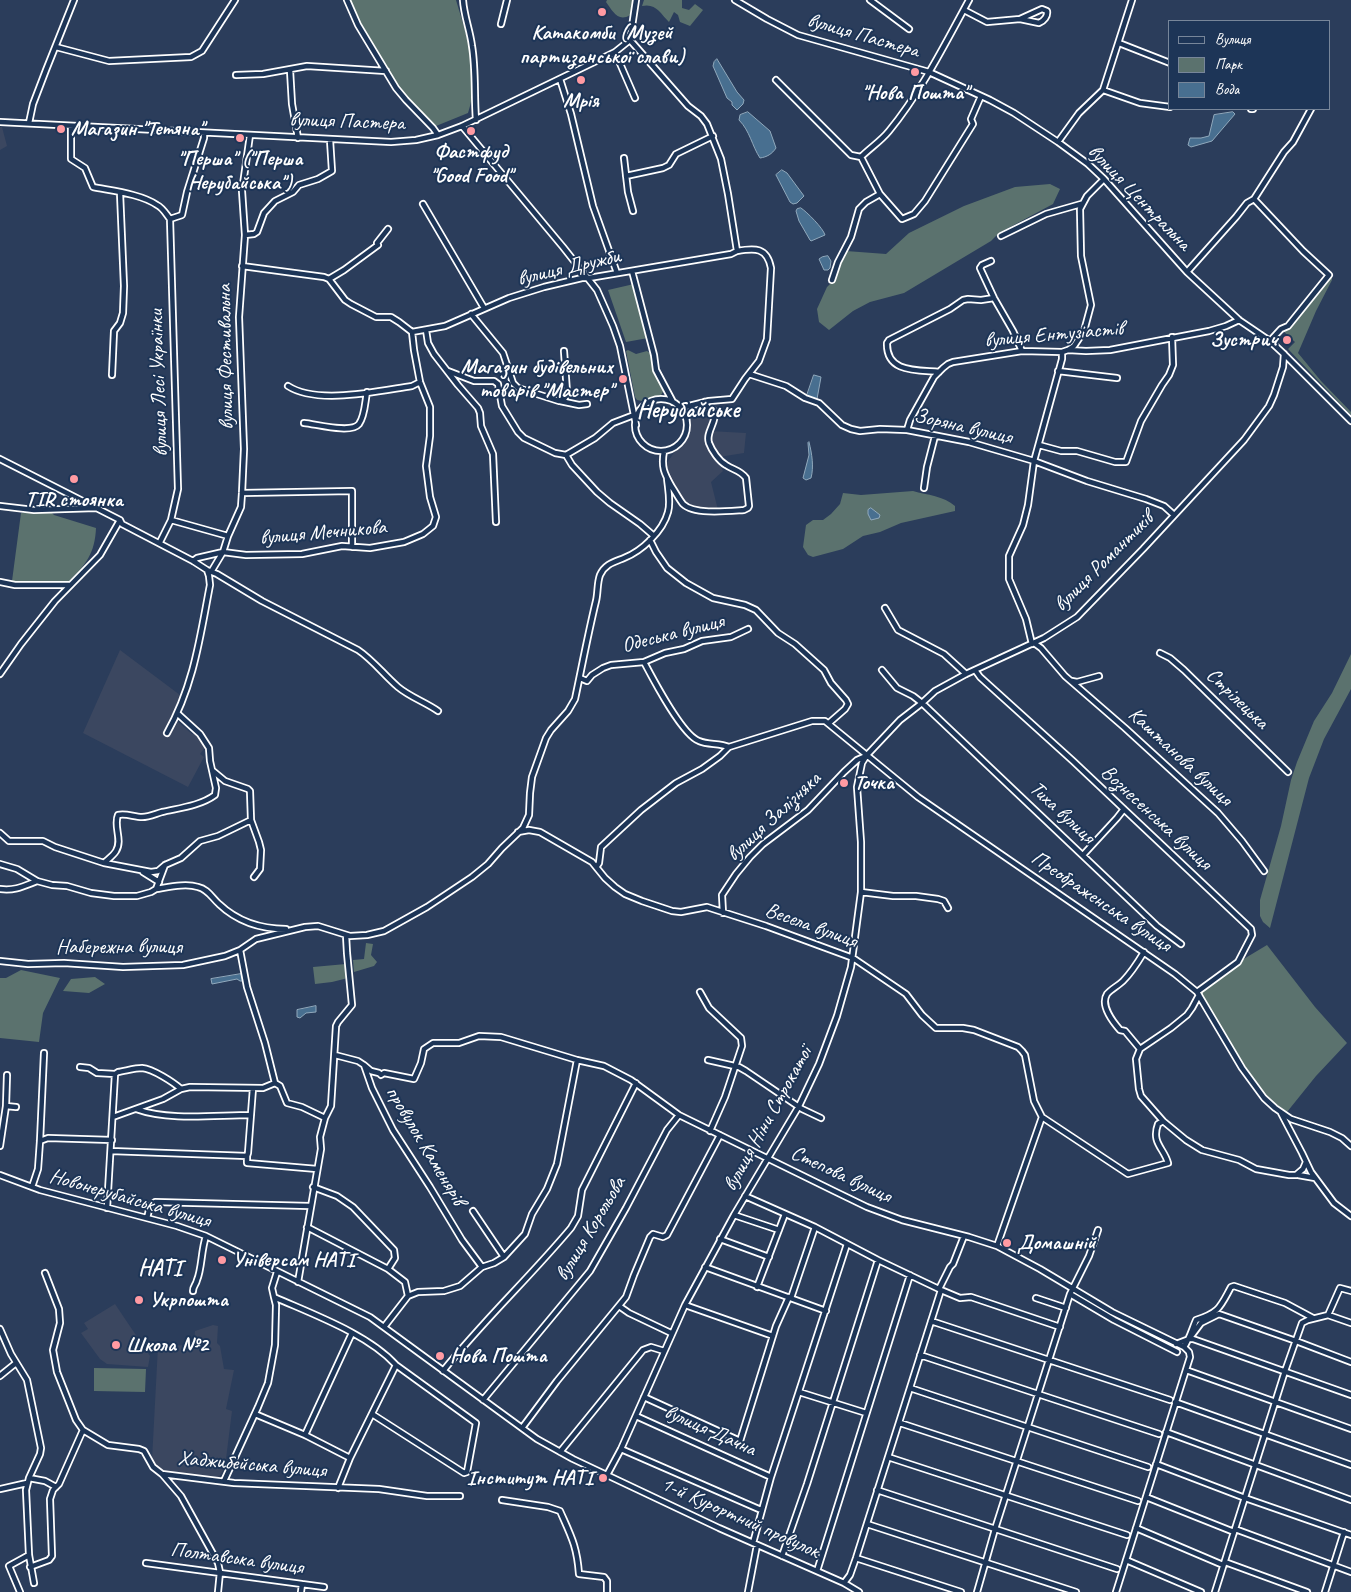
<!DOCTYPE html>
<html>
<head>
<meta charset="utf-8">
<style>
	body { margin:0 }
	#map { position:relative; width:1351px; height:1592px; overflow:hidden; background:#2b3d5b; font-family:Caveat,sans-serif }
	canvas { display:block }
	.legend { position:absolute; left:1168px; top:20px; width:162px; height:90px; box-sizing:border-box; background:#1d3557; border:1px solid #77869a; margin:0; padding:6px 9px; list-style:none; font-size:15px; color:#fff }
	.legend li { display:flex; align-items:center; gap:10px; height:25px }
	.legend b { width:25px; border:1px solid #77869a }
</style>
</head>
<body>
<div id="map">
<canvas width="1351" height="1592"></canvas>
<ul class="legend">
<li><b style="height:6px;background:#1d3557"></b>Вулиця</li>
<li><b style="height:14px;background:#5b726e"></b>Парк</li>
<li><b style="height:14px;background:#486f90"></b>Вода</li>
</ul>
</div>
<script>
const context = document.querySelector('canvas').getContext('2d');
context.lineJoin = 'round';
function paint(path, color) {
  context.fillStyle = color;
  context.fill(path, 'evenodd');
}
function strokePath(path, color, width, dash) {
  context.strokeStyle = color;
  context.lineWidth = width;
  context.lineCap = dash ? 'butt' : 'round';
  context.setLineDash(dash || []);
  context.stroke(path);
}
function label(font, color, halo, rows, align = 'center') {
  context.font = font + ' Caveat,sans-serif';
  context.lineWidth = 4;
  context.setLineDash([]);
  context.textBaseline = 'middle';
  context.strokeStyle = halo;
  context.fillStyle = color;
  for (const [text, x, y, turn = 0] of rows) {
    context.save();
    context.translate(x, y);
    context.rotate((+turn || 0) * Math.PI / 180);
    context.textAlign = isNaN(turn) ? turn : align;
    if (halo) context.strokeText(text, 0, 0);
    context.fillText(text, 0, 0);
    context.restore();
  }
}
paint(new Path2D(`
	M0,127H2L7,146L0,150Z
	M704,406L709,412L712,418L708,429V442L723,471L711,482L718,510L694,509L681,504L664,467L683,440L689,422L687,412Z
	M709,431L746,433L744,453L719,457L710,442Z
	M120,650L180,695L172,717L192,734L194,733L199,738L203,743L204,749L200,754L204,757L188,787L83,733Z
	M115,1304L150,1356L148,1367L107,1364L100,1359L81,1333L88,1329L84,1323Z
	M213,1325L218,1326L217,1343L220,1346L224,1369L234,1370L226,1409L232,1411L225,1467L219,1477L166,1474L158,1469L152,1460L158,1346L194,1345L195,1331Z`), '#3b4760');
paint(new Path2D(`
	M348,0H456C467,37 481,75 468,113L436,126C396,93 370,47 348,0Z
	M607,0H633L630,15C618,23 612,10 606,2Z
	M644,0H682V8L689,10L695,4L703,10L690,26L680,22L678,15L674,12L669,22C660,13 656,3 642,6Z
	M1050,184L1060,189L1053,204L999,233L991,241L904,293L870,302L853,311L829,330L819,322L817,309L827,287L833,281L846,251L886,254L909,233L964,206L1015,187Z
	M1332,272V280L1316,311L1298,353L1321,381L1351,412V415L1288,349L1295,342L1281,329L1288,326Z
	M634,284L648,338L626,342L608,290Z
	M628,350L636,354L647,351L652,354L664,390L661,395L642,401L637,400L635,397L626,351Z
	M913,491C927,495 944,496 955,506V511L901,523L880,532L863,536L843,549L813,557L808,555L803,547L806,525L813,520H823L831,514L840,504L843,493L861,495Z
	M50,511L54,515L96,528C95,553 86,565 68,582L12,581L21,513Z
	M1351,654V689L1324,739L1309,778L1270,928L1263,922L1260,916V900L1281,826L1291,780L1297,762L1314,721L1332,693Z
	M366,943L373,944L371,955L377,962L374,966L354,972L353,960L364,959Z
	M1267,945L1315,1007L1347,1043L1316,1076L1287,1112L1270,1100L1248,1074L1199,990L1247,957Z
	M346,964L348,978L332,982L315,984L313,967Z
	M21,970L60,978L43,1013L39,1042L0,1038V978H6Z
	M95,977L105,984L89,993L63,991L71,979Z
	M94,1368L146,1369L145,1392L94,1391Z`), '#5b726e');
const water = new Path2D(`
	M717,59L737,92L744,100L743,104L737,110L732,105V102L727,98L713,66L714,62Z
	M748,112L770,131L776,148C772,154 767,157 760,158C752,146 750,131 739,120L740,115Z
	M1233,112L1235,114L1212,141L1191,147L1188,145L1190,138H1201L1209,136L1214,115Z
	M782,170L787,173L804,196L797,203L793,204L790,202L776,175Z
	M801,208C807,212 823,228 825,235L811,241L810,240L799,221L796,211L797,209Z
	M828,256L831,261L830,268L828,270H824L819,259L822,257Z
	M814,375L821,377L817,399L808,397L807,395Z
	M809,442C812,454 814,467 811,478L806,480L803,478L809,455L808,443Z
	M871,508L880,515L879,518L871,520L868,514V510Z
	M241,974L243,981H240L237,979L212,984L211,979Z
	M316,1006V1012L306,1013L300,1018L297,1017V1010Z`);
paint(water, '#486f90');
strokePath(water, '#91a9bc', 1);
const minor = new Path2D(`
	M347,0L358,25L396,88L406,100L433,128L438,135
	M463,0C464,16 470,30 472,46C476,70 474,95 476,120
	M735,0L767,19L798,35L929,72L990,100L1014,113L1058,142L1088,164L1104,179L1187,272L1239,320L1270,341L1284,354L1351,421
	M870,0L909,29
	M964,10L987,22L1020,19L1039,23C1044,21 1048,16 1047,11L1042,9L1020,19
	M501,24L507,0
	M630,40L688,106L701,116L707,124L721,159L728,194L737,251C755,248 767,247 771,268L767,339L759,361L745,379L732,399L709,401L681,408
	M1119,43L1170,63
	M56,47L109,61L191,57L202,51L235,0
	M615,52L635,98
	M290,70L292,104L298,138
	M236,75L263,74L307,66L386,71
	M560,79L571,114L593,206L617,273
	M776,80L851,155L861,157L880,194L902,219L914,214L925,201L973,124L971,119L981,96
	M1103,90L1132,0
	M1251,109H1253
	M0,122L391,142L416,140L438,135L462,126L615,52L630,40L636,0
	M29,123L33,104L46,70L74,0
	M71,126V159L85,168L93,187C113,191 141,194 157,205C163,208 166,214 170,219L182,215L187,192L204,138V133
	M462,126L563,247L597,290L613,326L620,346L636,425
	M1058,142L1079,113L1103,90L1140,103L1170,107
	M861,157C870,148 881,141 889,131C921,92 945,44 969,0
	M624,158L628,192L633,211
	M626,176L663,168L669,165L676,154L713,136
	M1254,199L1303,251L1329,275L1288,326L1281,329L1270,341
	M423,204L484,308
	M245,235L254,234L257,232L264,213L275,201L293,192L299,185L318,179L332,171L330,140
	M1001,236L1046,214L1081,204
	M991,261L982,265L980,268L994,298L1013,331L1022,351
	M242,266L324,277L329,279L345,300L351,304L376,317H391L399,322L412,332
	M632,271L654,355L656,370L673,402
	M1187,272L1236,217L1247,203L1254,199L1284,152L1293,142L1311,109
	M329,279L344,270L378,245L377,243L388,229
	M832,280L838,262L851,237L859,209L866,202L880,194
	M471,314L503,353L513,383L518,388L559,401C564,400 566,398 567,392L564,351
	M426,330L428,343L434,354L458,385L478,408L480,413L481,426L493,454L496,522
	M412,332L445,326L509,298L544,287L582,278H589L731,254L737,251
	M1068,350L1074,346L1084,331L1091,305L1081,256L1080,209L1087,196L1104,179
	M448,371L474,381H494L498,384L502,406L518,432L524,438L555,453L566,455L572,465L597,492L610,503L640,524L654,536
	M1058,371L1117,378
	M939,372C917,370 886,373 887,343L889,340L950,309L963,300L968,299L981,300L994,298
	M749,374L786,386L805,398L819,403L842,425L851,429L860,431L880,429L907,430L969,442L1034,461L1087,481L1146,499L1164,506L1174,515
	M112,375L114,331L120,323L123,313L124,286L120,193
	M288,386C317,405 378,391 412,386L420,382
	M635 425a26 26 0 1 1 52 0a26 26 0 1 1-52 0Z
	M560,401L579,405L587,404
	M704,402L708,408L713,410
	M304,423C316,424 351,434 359,424C365,416 365,402 367,392
	M907,430L910,420L934,377L943,368L948,364L953,362L1022,351L1062,352L1068,350L1086,351L1110,350L1209,331L1226,326L1239,320
	M1039,445L1061,451H1077L1115,462H1126L1141,421L1162,385L1169,375L1173,365L1172,337
	M664,451C661,467 664,473 672,487C676,493 679,499 683,504C694,515 729,511 744,510L748,508L749,506L746,478C740,470 733,470 726,465C719,461 712,451 709,443C705,431 719,421 713,410
	M566,455L595,438L613,423L634,415
	M0,459L120,520L122,524L193,561L207,570L217,574L262,601L358,650C373,660 384,675 398,687C410,697 425,702 438,711
	M924,488L927,467L935,436
	M242,493L352,491V547
	M0,506L34,510L96,508
	M171,520L228,536
	M650,540L656,552L667,568L686,583L713,598L745,605L756,610L778,633L795,644L824,670L831,683L846,700L848,704L845,709L829,723
	M160,542L171,520L178,489L170,219
	M193,561L197,558L223,552L246,555L302,554L342,546L370,548L404,542L423,534L433,526L436,517L430,497L426,466L430,436V407L420,382L414,350L412,332
	M211,572L223,552L228,536L241,507L242,493L244,449L239,317L245,235L242,191L250,135
	M0,582L15,585H70
	M885,608L898,630L944,654L966,674
	M1034,643L1041,648L1065,676L1125,728L1218,813L1242,841L1264,871
	M1032,644L1026,619L1009,579V556L1023,525L1028,505L1034,461L1062,359V352
	M1160,653L1170,658L1184,670L1288,772
	M644,662C653,679 682,735 699,741C708,745 719,743 729,747
	M882,670L897,688L913,696L922,703L1157,926L1181,944
	M975,670L980,677L1073,761L1251,929L1252,935L1238,962L1197,992
	M0,674L21,644L55,601L100,555L120,520
	M580,678L587,681L592,675L603,668L611,665L644,662L665,653L684,649L702,641L731,637L748,629
	M1072,681L1077,682L1099,676
	M167,733C194,685 200,637 210,585L209,576L207,570
	M213,771L225,781L248,789L250,791L251,820L259,842L261,850L260,869L254,877
	M518,832L529,830L540,832L592,862L605,878L615,887L625,894L642,901L672,911L681,912L707,907L766,926L853,958L906,994L922,1015L936,1028H963L974,1030L1018,1047L1022,1051L1025,1055L1034,1101L1042,1117L1128,1174L1168,1163C1164,1148 1151,1143 1158,1124L1163,1121L1186,1140L1202,1150L1239,1160L1256,1169L1289,1175H1296L1303,1169L1306,1162
	M0,833L9,841H43L55,847L104,863L151,872L158,871L165,865L181,858L200,841L218,836L251,820
	M1083,855L1117,818L1124,809
	M104,863C108,859 113,856 116,851C123,840 113,826 118,815C126,813 134,817 142,817C149,817 155,814 162,812C179,808 200,806 215,795L216,788L210,761L209,748L200,734L178,714
	M0,864L17,869L37,881L52,885L67,886L91,893L114,896H137L151,892L156,889L165,865
	M597,866L599,863L601,847L641,810L676,783L702,769L720,756L729,747L812,721H825L918,797L1175,974L1197,992L1242,1068L1264,1098L1275,1108L1291,1119L1330,1132L1342,1138L1351,1146
	M143,872L159,882
	M0,889C15,891 24,886 37,881
	M156,889C169,887 186,883 198,887C208,889 212,898 219,904C238,922 260,929 286,929
	M861,892L893,896H916L938,899L944,901L948,908
	M723,913L722,895L736,874L750,857L763,844L808,810L844,772L857,760L866,756
	M240,950L247,987L265,1043L275,1083
	M0,961L28,964L64,963L123,967L183,965L225,956L240,950L256,939L305,927L318,926L350,936L367,935L384,931L427,907L472,877L488,864L502,848L523,828L529,815L530,793L532,777L546,738L551,730L568,711L575,699C582,666 588,634 596,601C598,593 597,583 600,575C605,564 614,562 624,558C642,551 663,531 668,512C671,502 668,489 667,478
	M700,992L709,1008L741,1038L742,1046L725,1097L710,1131
	M1140,1049L1125,1031L1120,1030C1113,1022 1100,1005 1107,994C1111,989 1118,986 1123,981C1131,973 1138,962 1144,952
	M335,1055L358,1061L364,1065L372,1088L393,1130L430,1187L462,1240L482,1267
	M708,1060L739,1067L746,1071L802,1109L821,1118
	M364,1065L371,1071L379,1073L381,1075L384,1073L414,1079L421,1063L424,1049L433,1043H459L479,1036L501,1037L577,1060L604,1066L631,1080L679,1115L834,1191L867,1207L902,1220L969,1237L997,1246L1040,1269L1112,1312L1184,1347
	M80,1067L89,1068L97,1073L115,1074L118,1072C125,1071 135,1068 142,1068C153,1069 173,1082 181,1089
	M6,1106L16,1107
	M136,1109C169,1121 215,1115 251,1115
	M1281,1113L1302,1153L1311,1172L1334,1203L1351,1216
	M113,1117L163,1099L181,1089L190,1087L263,1088L275,1083L280,1086L287,1103L302,1107L325,1118
	M1163,1121L1141,1096L1139,1089L1136,1059L1140,1049L1171,1028L1187,1015L1192,1008L1199,995
	M40,1141L48,1138L112,1140
	M0,1146L6,1106L7,1075
	M111,1151L247,1156V1163L317,1169
	M247,1156L248,1153L253,1088
	M0,1175L40,1190L177,1226L206,1236L370,1317L537,1439L573,1459L719,1528L844,1583L859,1592
	M1298,1175L1315,1178
	M32,1187L38,1169L40,1141L44,1053
	M313,1187L337,1196L353,1207L394,1250L395,1258L388,1269
	M745,1196L815,1227L878,1260L941,1290L856,1558L850,1575L844,1583
	M107,1208L115,1074
	M473,1211L504,1257
	M734,1215L779,1230
	M147,1218L150,1206L155,1202L310,1206
	M307,1227L388,1269L405,1282L408,1296
	M720,1239L769,1257
	M997,1246L1042,1117
	M705,1267L826,1311
	M277,1272L272,1288L274,1297C312,1314 368,1334 396,1365L476,1423L467,1472L464,1473L372,1414
	M45,1273L59,1309L60,1323L53,1350L57,1372L76,1420L83,1430L108,1445L139,1449L144,1451L153,1467L162,1474L181,1496L218,1563L220,1572L218,1592
	M298,1282L321,1149L320,1137L325,1118L331,1106L336,1026L338,1022L352,1005L347,953L346,935
	M757,1287L785,1214
	M939,1289L950,1267L953,1264L964,1236
	M941,1290L960,1298L971,1297L1060,1327
	M193,1291C193,1286 196,1285 197,1280C202,1268 201,1251 206,1236
	M1070,1294L1114,1320L1177,1352
	M791,1298L815,1227
	M1036,1298L1066,1308
	M685,1305L773,1336
	M619,1306L629,1313L671,1333
	M1328,1315L1351,1323
	M931,1321L1170,1400
	M384,1327L408,1296L418,1292L444,1291L460,1286L482,1267L494,1263L504,1257L525,1234L532,1214L547,1189L557,1164L577,1060
	M0,1329L11,1354L27,1380L41,1448L40,1454L29,1478L26,1490L29,1555L34,1583
	M1189,1339L1201,1323L1219,1314L1296,1341L1351,1362
	M1176,1344L1189,1339H1193L1351,1395
	M920,1355L1159,1434
	M1186,1370L1351,1429
	M443,1371C483,1321 530,1277 571,1228L578,1216L582,1190L636,1083
	M0,1376L16,1363
	M910,1388L1148,1467
	M799,1392L866,1413
	M644,1397L740,1441L776,1326L789,1297
	M483,1400L590,1271L626,1208L667,1130L679,1115
	M1175,1402L1351,1465
	M255,1414L305,1435L350,1458
	M636,1416L771,1477
	M900,1423L1138,1501
	M522,1428L557,1381L626,1297L634,1275L650,1237L653,1234L663,1237L667,1235L720,1135
	M1166,1432L1351,1500
	M305,1435L352,1333
	M621,1449L761,1510
	M560,1452L643,1350L651,1347L664,1351
	M888,1457L1127,1535
	M1156,1464L1245,1498L1351,1535
	M162,1474L234,1483L379,1489L427,1496H460
	M607,1475L621,1449L685,1305L734,1215L799,1106L819,1064L837,1016L851,967L861,892V842L857,787L862,763L867,755L900,720L922,703L935,691L966,674L1044,638L1077,617L1143,549L1244,440L1269,406L1274,395L1283,367L1284,354
	M29,1478L45,1481L56,1487
	M224,1481L258,1407L268,1383L275,1345L276,1305L274,1297
	M338,1488L350,1458L396,1365
	M0,1489L27,1483
	M877,1490L1117,1569
	M1146,1497L1234,1532
	M502,1500L548,1507L560,1511C571,1536 577,1546 579,1574L604,1577L607,1581V1592
	M867,1524L1076,1592
	M1136,1528L1223,1565
	M1235,1529L1351,1572
	M753,1543L771,1477L847,1244
	M782,1556L807,1484L878,1260
	M856,1558L961,1592
	M1126,1560L1201,1592
	M1225,1562L1307,1592
	M146,1563L324,1587
	M30,1567L49,1560L52,1556L50,1499L53,1490L59,1484L83,1430
	M817,1571L910,1275
	M20,1592L9,1566L29,1555
	M301,1592L302,1584
	M748,1592L757,1545
	M977,1592L995,1529L1070,1294L1089,1256L1098,1230
	M1116,1592L1190,1357L1189,1352L1184,1347C1190,1338 1192,1329 1196,1320C1220,1312 1220,1307 1231,1287L1234,1286L1285,1303L1313,1318
	M1215,1592L1285,1371L1302,1323L1308,1320L1328,1315L1340,1288L1351,1291
	M1325,1592L1344,1532`);
strokePath(minor, '#fff', 8);
strokePath(minor, '#1d3557', 4.5);
for (const [x, y, r, color] of [
	[602,12,5,"#ff9aa2"],
	[915,72,5,"#ff9aa2"],
	[581,80,5,"#ff9aa2"],
	[61,129,5,"#ff9aa2"],
	[471,131,5,"#ff9aa2"],
	[240,138,5,"#ff9aa2"],
	[1287,340,5,"#ff9aa2"],
	[623,379,5,"#ff9aa2"],
	[74,479,5,"#ff9aa2"],
	[844,783,5,"#ff9aa2"],
	[1007,1243,5,"#ff9aa2"],
	[222,1260,5,"#ff9aa2"],
	[139,1300,5,"#ff9aa2"],
	[116,1345,5,"#ff9aa2"],
	[440,1356,5,"#ff9aa2"],
	[603,1478,5,"#ff9aa2"]
]) {
  const dot = new Path2D();
  dot.arc(x, y, r, 0, 2 * Math.PI);
  context.fillStyle = color;
  context.fill(dot);
  strokePath(dot, '#1d3557', 2);
}
label('bold 21px', '#fff', '#1d3557', [
	["Катакомби (Музей",602,33,"center"],
	["партизанської слави)",602,57,"center"],
	["\"Нова Пошта\"",915,93,"center"],
	["Мрія",581,101,"center"],
	["Магазин \"Тетяна\"",71,129],
	["Фастфуд",471,152,"center"],
	["\"Good Food\"",471,176,"center"],
	["\"Перша\" (\"Перша",240,159,"center"],
	["Нерубайська\")",240,183,"center"],
	["Зустрич",1277,340,"right"],
	["Магазин будівельних",613,367,"right"],
	["товарів \"Мастер\"",613,391,"right"],
	["TIR стоянка",74,500,"center"],
	["Точка",854,783],
	["Домашній",1017,1243],
	["Універсам НАТІ",232,1260],
	["Укрпошта",149,1300],
	["Школа №2",126,1345],
	["Нова Пошта",450,1356],
	["Інститут НАТІ",593,1478,"right"]
], 'left');
label('21px', '#fff', '#1d3557', [
	["вулиця Пастера",863,36,16],
	["вулиця Пастера",347,122,2],
	["вулиця Центральна",1139,198,46],
	["вулиця Дружби",569,268,-13],
	["вулиця Ентузіастів",1054,335,-5],
	["вулиця Фестивальна",226,357,-91],
	["вулиця Лесі Українки",159,383,-92],
	["Зоряна вулиця",963,427,13],
	["вулиця Мечникова",323,533,-5],
	["вулиця Романтиків",1104,562,-45],
	["Одеська вулиця",673,634,-14],
	["Стрілецька",1237,699,44],
	["Каштанова вулиця",1180,757,43],
	["Тиха вулиця",1062,813,43],
	["вулиця Залізняка",774,817,-43],
	["Вознесенська вулиця",1156,818,43],
	["Преображенська вулиця",1101,902,34],
	["Весела вулиця",811,926,20],
	["Набережна вулиця",119,947],
	["вулиця Ніни Строкатої",768,1119,-61],
	["провулок Каменярів",425,1146,59],
	["Степова вулиця",841,1175,25],
	["Новонерубайська вулиця",130,1199,16],
	["вулиця Корольова",591,1229,-59],
	["вулиця Дачна",710,1431,24],
	["Хаджибейська вулиця",252,1465,5],
	["1-й Курортний провулок",740,1518,24],
	["Полтавська вулиця",237,1559,8]
]);
label('bold 22px', '#fff', '#1d3557', [
	["НАТІ",160,1269]
]);
label('bold 24px', '#fff', '#1d3557', [
	["Нерубайське",688,411]
]);
</script>
</body>
</html>
